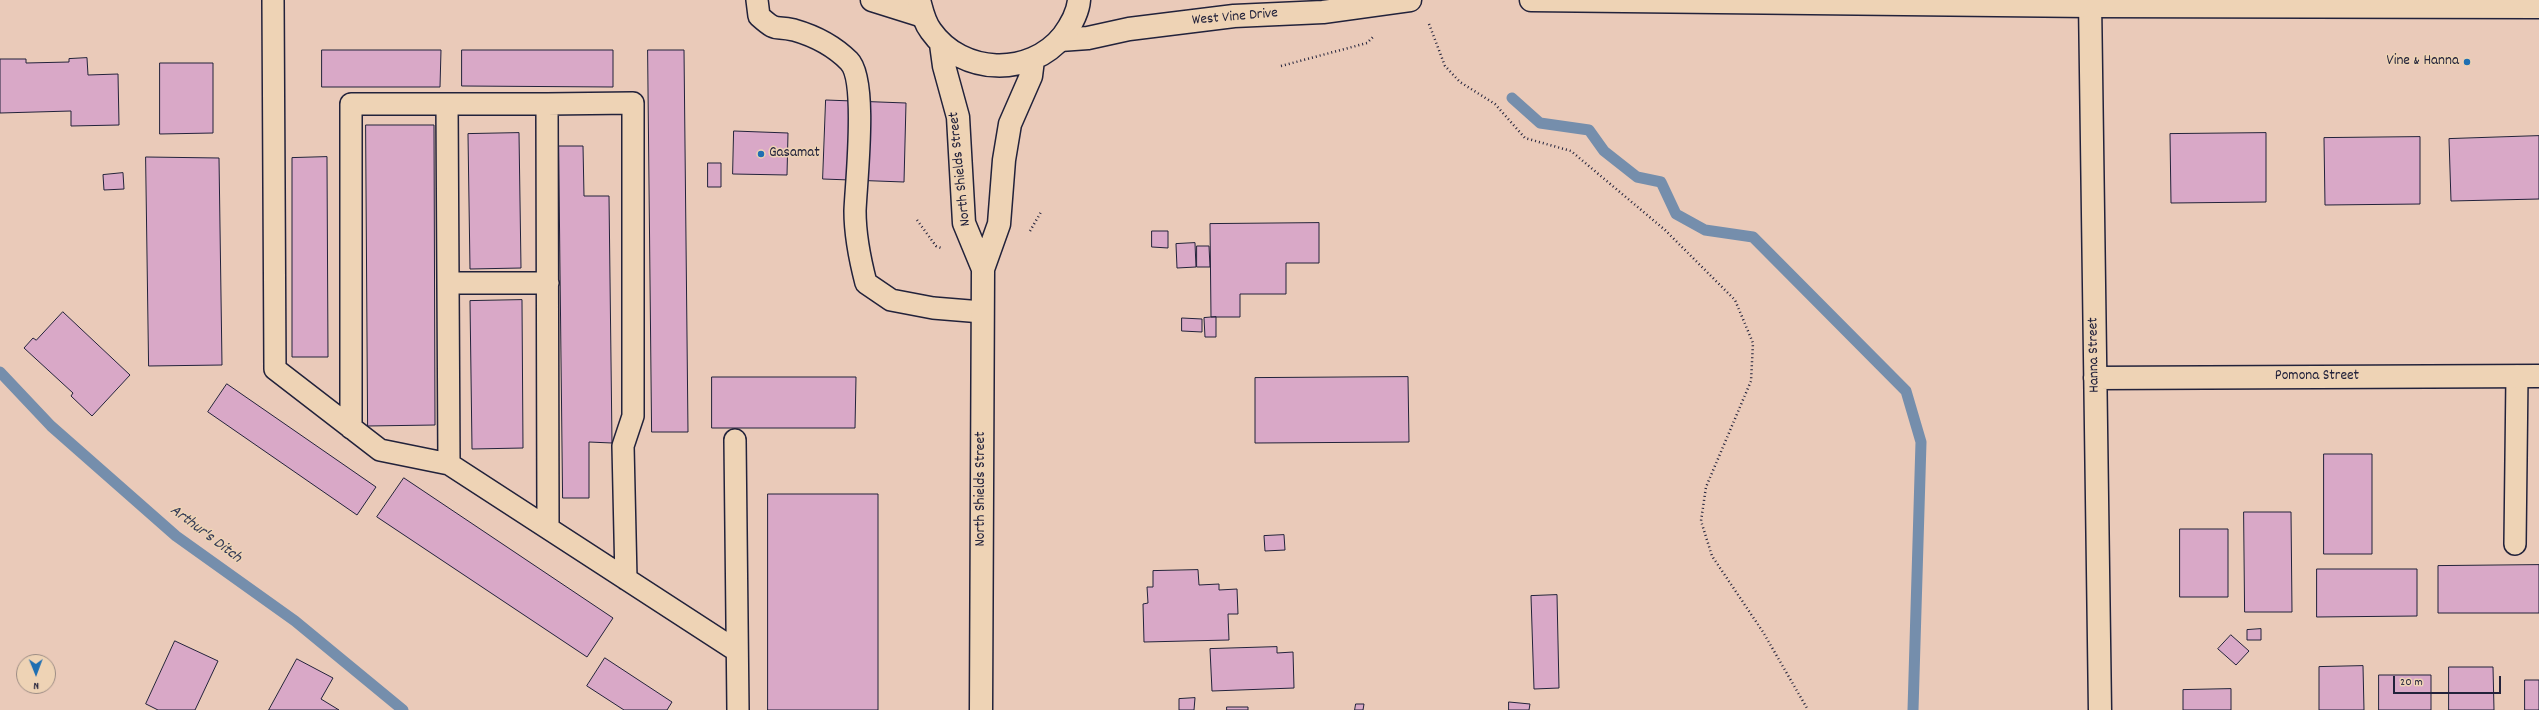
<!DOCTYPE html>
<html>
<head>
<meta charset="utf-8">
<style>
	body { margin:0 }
	#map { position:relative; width:2539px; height:710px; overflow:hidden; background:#eacab9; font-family:Dekko,sans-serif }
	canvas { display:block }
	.north { position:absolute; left:16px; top:654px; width:40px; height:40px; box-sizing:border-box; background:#eed3b5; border:1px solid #9c8c84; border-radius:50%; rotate:179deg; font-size:11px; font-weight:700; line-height:16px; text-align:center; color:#22223b }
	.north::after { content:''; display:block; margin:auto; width:14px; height:18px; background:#1f6fb2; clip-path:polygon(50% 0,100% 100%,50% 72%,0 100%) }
	.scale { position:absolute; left:2393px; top:676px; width:108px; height:18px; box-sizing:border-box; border:2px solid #22223b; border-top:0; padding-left:5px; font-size:12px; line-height:14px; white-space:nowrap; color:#22223b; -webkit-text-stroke:3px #eed3b5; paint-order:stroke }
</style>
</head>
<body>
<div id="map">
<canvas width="2539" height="710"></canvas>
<div class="north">N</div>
<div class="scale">20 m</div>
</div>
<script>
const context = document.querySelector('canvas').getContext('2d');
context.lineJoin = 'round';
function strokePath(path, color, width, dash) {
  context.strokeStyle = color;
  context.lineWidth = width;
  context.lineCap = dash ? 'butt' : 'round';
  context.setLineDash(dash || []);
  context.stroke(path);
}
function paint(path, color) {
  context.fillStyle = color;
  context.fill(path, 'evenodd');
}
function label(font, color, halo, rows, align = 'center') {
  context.font = font + ' Dekko,sans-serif';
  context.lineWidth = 3;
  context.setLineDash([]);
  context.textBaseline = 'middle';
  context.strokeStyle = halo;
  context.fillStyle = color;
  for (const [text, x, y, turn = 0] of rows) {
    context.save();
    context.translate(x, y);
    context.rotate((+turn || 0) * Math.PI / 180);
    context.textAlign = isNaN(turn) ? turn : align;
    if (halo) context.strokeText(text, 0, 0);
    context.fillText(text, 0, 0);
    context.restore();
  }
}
strokePath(new Path2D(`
	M1512,98L1540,123L1589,130L1604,151L1637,177L1661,182L1676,214L1705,230L1753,237L1906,391L1921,442L1913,710
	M0,372L51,426L176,536L295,621L403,710`), '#758eac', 11);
const building = new Path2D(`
	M322,50H441L440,87H322Z
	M462,50H613V87L462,86Z
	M648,50H684L688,432H652Z
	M87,58L88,75L118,74L119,125L71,126V111L0,113V59H26V63L69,62V59Z
	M160,63H213V133L160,134Z
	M826,100L906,103L904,182L823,179Z
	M366,125H434L435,425L368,426Z
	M734,131L788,133L787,175L733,174Z
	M519,133L521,268L470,269L468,134Z
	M2266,133V202L2171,203L2170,134Z
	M2539,136V199L2451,201L2449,139Z
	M2420,137V204L2325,205L2324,138Z
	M559,146H583L584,196H609L612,443L589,442V498H563Z
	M146,157L219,158L222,365L149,366Z
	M327,157L328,357H292V158Z
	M708,163H721V187H708Z
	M123,173L124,189L104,190L103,175Z
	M1319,223V263H1286V294H1240V317H1211L1210,224Z
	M1152,231H1168V248L1152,247Z
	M1195,243L1196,267L1177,268L1176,244Z
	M1197,246H1209L1210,267H1197Z
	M522,300L523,448L472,449L470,301Z
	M63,312L130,375L92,416L71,396L73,393L24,348L33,338L36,340Z
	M1216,317V337H1205L1204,318Z
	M1182,318L1202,319V332L1182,331Z
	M712,377H856L855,428H712Z
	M1408,377L1409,442L1255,443V378Z
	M227,384L376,487L357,515L208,412Z
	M2324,454H2372V554H2324Z
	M404,478L613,618L587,657L377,517Z
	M768,494H878V710H768Z
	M2244,512H2291L2292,612H2245Z
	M2180,529H2228V597H2180Z
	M1284,535L1285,550L1265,551L1264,536Z
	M2539,565V613H2438V566Z
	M2317,569H2417V616L2317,617Z
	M1198,570L1199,585L1219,584V590L1237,589L1238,614H1228L1229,640L1144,642L1143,604L1148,603L1147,587H1153V571Z
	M1557,595L1559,688L1534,689L1531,596Z
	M2261,629V640H2247V630Z
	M2231,635L2249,651L2236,665L2218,649Z
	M175,641L218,661L195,710H158L146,704Z
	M1277,647V653L1293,652L1294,688L1212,691L1210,649Z
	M605,658L672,702L667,710H624L587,686Z
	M297,659L333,678L321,699L339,710H269Z
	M2363,666L2364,710H2319V667Z
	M2449,667H2493L2494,710H2449Z
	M2379,675H2431V710H2379Z
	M2525,680H2539V710H2525Z
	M2231,689V710H2183V690Z
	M1195,698L1194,710H1179V699Z
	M1509,702L1530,704L1529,710H1509Z
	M1356,704H1364L1363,710H1355Z
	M1227,707H1248V710H1227Z`);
paint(building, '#d9a8c7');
strokePath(building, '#22223b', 1);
const service = new Path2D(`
	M273,0L275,369L380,450L449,464L737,651
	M757,0L759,16C778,33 773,25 794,30C815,36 833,45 849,61C868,80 856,182 855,211C855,235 860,260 866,283L891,300L933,308L982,312
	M447,104L449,464
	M547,104L633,103V416L623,446L626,579
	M448,283H548
	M351,428V104H547L548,528
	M735,440L738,710
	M2515,544L2517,376`);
const minor = new Path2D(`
	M2090,0L2100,710
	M2095,378L2539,376`);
const tertiary = new Path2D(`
	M872,0L923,16
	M1531,0L2090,6L2539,7
	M1060,40L1088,38L1129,29L1234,16L1323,12L1410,0`);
const secondary = new Path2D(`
	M919,0C922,11 924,22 931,31C962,75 1030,77 1063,36C1071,25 1078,13 1079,0
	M941,44L944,66L958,117L964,223L983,269
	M981,710L983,269L999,224L1004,160L1010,124L1031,76L1033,60`);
strokePath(service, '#22223b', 24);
strokePath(minor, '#22223b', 25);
strokePath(tertiary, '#22223b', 25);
strokePath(secondary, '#22223b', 25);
strokePath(new Path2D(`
	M1429,24L1445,66L1460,82L1495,104L1525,138L1571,151L1665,230L1735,300L1753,343L1751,381L1706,487L1701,521L1712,556L1763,632L1808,710
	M1281,66L1367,43L1373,37
	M917,220L936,246L941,248
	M1030,231L1041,212`), '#22223b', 2.5, [1, 3]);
strokePath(service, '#eed3b5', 21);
strokePath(minor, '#eed3b5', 22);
strokePath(tertiary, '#eed3b5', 22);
strokePath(secondary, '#eed3b5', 22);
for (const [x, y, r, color] of [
	[2467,62,4,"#1f6fb2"],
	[761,154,4,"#1f6fb2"]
]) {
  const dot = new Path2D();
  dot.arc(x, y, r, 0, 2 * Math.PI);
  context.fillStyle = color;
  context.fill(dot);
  strokePath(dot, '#eed3b5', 1.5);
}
label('15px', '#22223b', '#eed3b5', [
	["West Vine Drive",1235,18,-5],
	["North Shields Street",961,169,-96],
	["Hanna Street",2095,355,-91],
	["Pomona Street",2317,377],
	["North Shields Street",982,489,-90]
]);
label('15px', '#22223b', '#eed3b5', [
	["Vine & Hanna",2459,62],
	["Gasamat",769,154,"left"]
], 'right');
label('italic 16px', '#373d57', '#eed3b5', [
	["Arthur's Ditch",205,535,37]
]);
</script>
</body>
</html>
